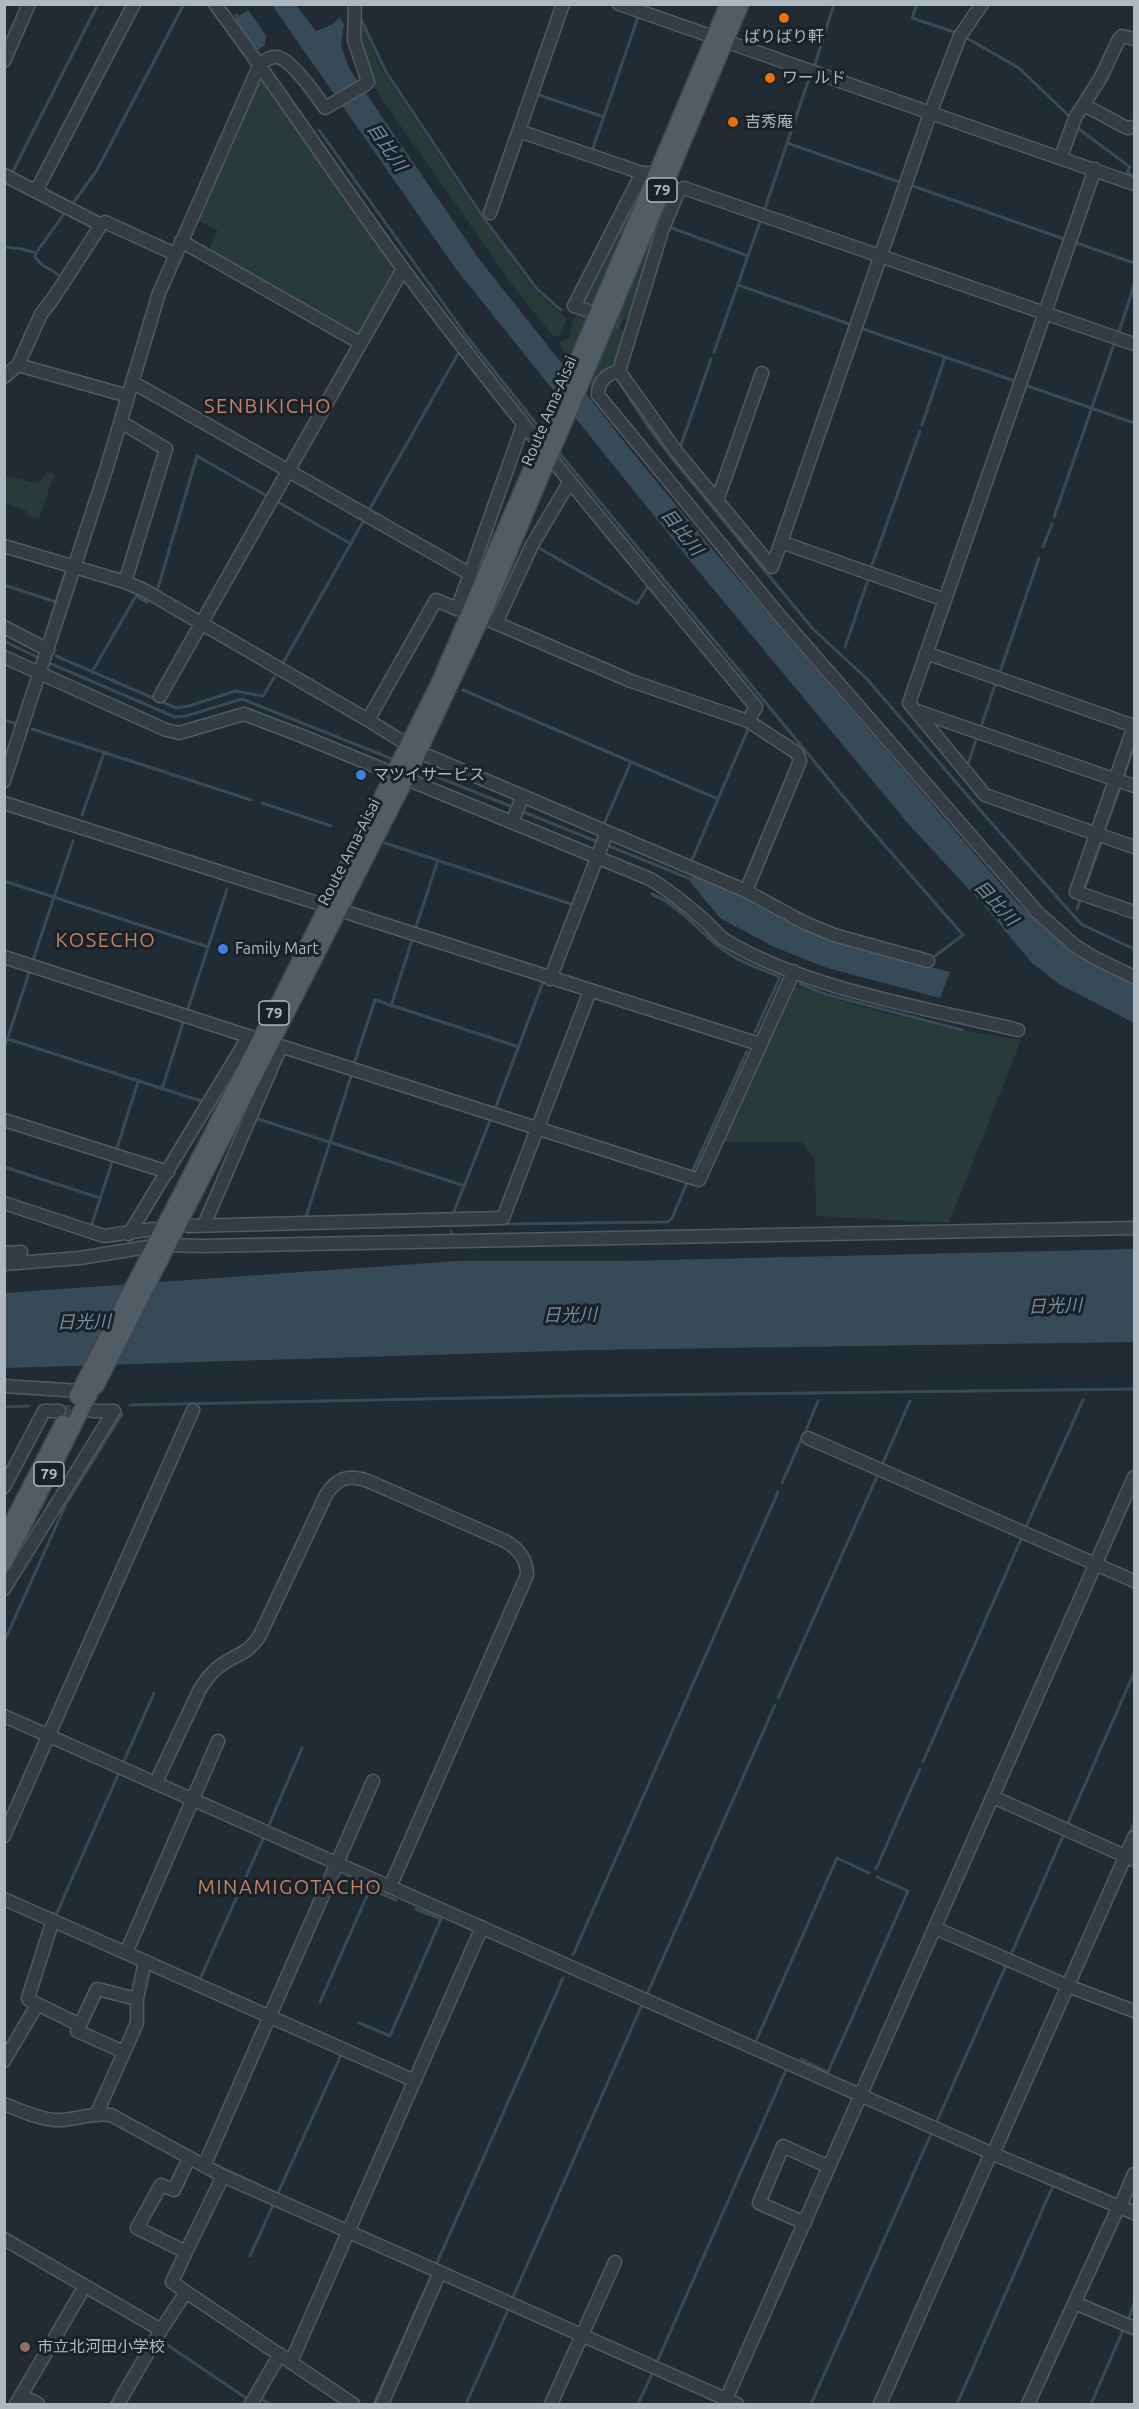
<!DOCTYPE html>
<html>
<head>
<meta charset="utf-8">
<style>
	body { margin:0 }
	#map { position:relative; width:1139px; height:2409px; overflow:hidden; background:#212b33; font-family:Ubuntu,sans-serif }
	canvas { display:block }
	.frame { position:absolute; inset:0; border:6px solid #aeb8c1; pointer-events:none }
</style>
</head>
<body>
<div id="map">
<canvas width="1139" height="2409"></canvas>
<div class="frame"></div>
</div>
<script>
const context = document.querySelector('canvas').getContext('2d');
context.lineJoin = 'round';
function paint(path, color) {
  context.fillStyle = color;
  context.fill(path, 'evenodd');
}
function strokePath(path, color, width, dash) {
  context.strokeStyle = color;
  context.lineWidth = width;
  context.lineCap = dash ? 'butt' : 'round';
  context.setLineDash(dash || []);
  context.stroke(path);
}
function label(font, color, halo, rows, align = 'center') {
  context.font = font + ' Ubuntu,"Noto Sans JP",sans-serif';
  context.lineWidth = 6;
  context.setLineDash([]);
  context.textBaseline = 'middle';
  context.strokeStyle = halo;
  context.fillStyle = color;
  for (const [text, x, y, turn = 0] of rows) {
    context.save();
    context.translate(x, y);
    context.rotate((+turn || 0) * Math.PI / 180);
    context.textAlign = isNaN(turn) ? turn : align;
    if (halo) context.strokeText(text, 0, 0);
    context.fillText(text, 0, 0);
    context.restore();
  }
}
paint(new Path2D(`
	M359,16L379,66L473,206L535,291L560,312L567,320L558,337L553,336L516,290L379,95C366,68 358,47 359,16Z
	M267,81L396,265V271L360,335L356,336L207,252L218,231L196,219L257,83Z
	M640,187H642L590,308L581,302Z
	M672,191L630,320L618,318Z
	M578,314H587L569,359L559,343L569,338L573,321Z
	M615,326L626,332L615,362L596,395L589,387Z
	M47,472L54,475L39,519L26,515L27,511L5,503V476L39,483Z
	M793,985C867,1011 944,1028 1021,1040L949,1223L816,1216L815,1160L802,1142H720Z`), '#293b39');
paint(new Path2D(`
	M272,5H296L316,31L333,24L340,17L344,24L341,46L349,68L479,259L638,459L714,551L1018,904L1074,954L1134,985V1023L1059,984L1032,963L980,901L911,827L695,567L456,269Z
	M248,10L266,35L265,45L258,50L233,21L236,18L234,15L237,13L239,16Z
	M692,875L743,894L878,953L950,972L940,998L824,967L772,946L720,918L690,882Z
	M1134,1249V1342L590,1350L5,1368L4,1293L458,1261H622Z`), '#374a58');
strokePath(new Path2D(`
	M917,4L912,18L957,33
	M360,17L386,72L483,217L537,289L561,310
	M965,37L1019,68L1070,117
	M815,64L834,4
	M539,95L604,117
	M1076,127L1130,167L1127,173L1134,176
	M319,130L468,338L542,431
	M787,143L902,183
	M592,151L638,17
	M11,175L98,4
	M910,185L1064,239
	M71,206L97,170L184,4
	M764,211L810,76
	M669,227L748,256
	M1074,242L1134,263
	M4,247L22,249L36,253L66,211
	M36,253L35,257L41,264L62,277
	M738,285L852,325
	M860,328L1015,381
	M1118,335L1134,286
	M714,352L761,219
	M617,379L649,428L675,462L813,629L866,678L987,818L1081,924L1134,949
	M1025,385L1134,423
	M922,425L945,357
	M680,448L711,359
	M557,450L861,818L963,935L935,956
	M278,502L351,544
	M368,512L459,352
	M1054,517L1115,341
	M1043,547L1052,524
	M539,548L637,604L648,586
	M871,568L920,431
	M4,585L56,602
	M157,591L197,456L267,496
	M51,618L64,576
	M4,641L41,659
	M845,647L869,577
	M56,656L176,708L189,706L235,691L263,696L275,676
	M47,662L175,717L186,716L242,699L395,760
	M283,663L364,520
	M92,672L136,596L147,602
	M1000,672L1039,558
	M463,690L718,799L749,727
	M4,720L17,724
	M981,727L995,685
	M32,729L251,800
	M968,764L977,737
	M415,768L515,808
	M1124,775L1134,746
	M262,803L331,826
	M521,811L598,842
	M82,815L104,753
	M604,824L631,762
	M1105,829L1120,788
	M385,843L574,905
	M604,844L693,880
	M692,860L718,799
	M4,881L208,947
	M1085,887L1101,843
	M652,894C678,905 696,928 718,946C736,961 758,968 780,977L755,1032
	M1077,909L1080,900
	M415,930L438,860
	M33,960L73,841
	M800,984L825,994L962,1030
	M391,1006L412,940
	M187,1012L227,889
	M8,1039L204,1102
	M4,1049L30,970
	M354,1064L375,1000L519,1047
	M162,1089L184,1020
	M495,1109L543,982
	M255,1118L465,1186
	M116,1151L138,1082
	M4,1167L100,1198
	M692,1172L747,1051
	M453,1214L491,1118
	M306,1217L352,1073
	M508,1224L668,1222L672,1218L688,1181
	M91,1227L113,1159
	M451,1232L452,1235
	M130,1405L569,1396L1134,1389
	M4,1407L29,1406
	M806,1430L818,1401
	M882,1465L910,1401
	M782,1483L801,1440
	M1025,1529L1083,1400
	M4,1642L66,1504L122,1414
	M778,1698L879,1472
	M124,1761L154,1693
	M923,1762L1022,1537
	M1068,1823L1134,1673
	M269,1825L302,1748
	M1129,1836L1134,1823
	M876,1869L920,1769
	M55,1917L118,1775
	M573,1955L778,1492
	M1010,1957L1063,1836
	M199,1981L263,1839
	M648,1992L775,1705
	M320,2002L370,1889L396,1900
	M359,2023L390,2036L441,1919L416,1909
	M756,2041L837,1858L869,1873
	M801,2059L828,2072L908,1891L877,1877
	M937,2121L1007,1963
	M214,2164L259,2185
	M1059,2174L1116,2199
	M275,2193L277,2195L341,2055
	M1129,2204L1134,2205
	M250,2256L273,2205
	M436,2265L563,1978
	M513,2297L641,2007
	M1128,2321L1134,2303
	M160,2340L249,2400
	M657,2362L786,2070
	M261,2399L270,2404
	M374,2404L432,2274
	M466,2404L508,2310
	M638,2404L652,2374
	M811,2404L931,2134
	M957,2404L1052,2188
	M1091,2404L1124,2328`), '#374a58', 3);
strokePath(new Path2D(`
	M600,316L621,324
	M59,1411H88`), '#364048', 12, [12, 6]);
const minor = new Path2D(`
	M215,4C280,91 339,182 404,270C516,420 637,563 756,707L748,721
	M619,4L1134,184
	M4,61L29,4
	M1084,105L1127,128L1134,127
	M519,131L642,173
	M1061,157L1075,118L1101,77L1119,39L1122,36L1134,39
	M1095,169L909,703L985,795L1134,847
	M4,175L101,225L105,222L175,254
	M679,190L662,231L619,371C606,374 598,382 598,395L778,614L1037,912L1074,945L1093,957L1134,977
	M679,190L684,188L1134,344
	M36,191L134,4
	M490,213L563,4
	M181,241L360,343
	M586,310L574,306L642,173H657
	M18,365L128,396
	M619,371L676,451L772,567L781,542L945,600
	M4,377L18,365L41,314L52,300L101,225
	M134,383L470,574L457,609L469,612
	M121,422L166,449L125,582
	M717,501L762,373
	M781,542L931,111L960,36L982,4
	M4,546L125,582L144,590L368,720L419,752L746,891L805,923L834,935L928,961
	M470,574L523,425
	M482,617L631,681L748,721L797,753L800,761L746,891
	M496,623L532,545L570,481
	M4,627L48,650
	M926,653L1134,726
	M4,657L166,730L179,733L244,714L302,736L650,879C670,891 688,906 705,921C712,927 717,935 725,940C806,989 926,1008 1018,1030
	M160,696L403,269
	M917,711L1134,786
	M368,720L436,600L457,609
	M1134,726L1076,892L1134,912
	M4,781L106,470L159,293L260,64C265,61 270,56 277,57C291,59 317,96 325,108L366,84L368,82L354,40L355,4
	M4,803L759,1044
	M512,822L522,798
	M4,957L260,1040
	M550,979L607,832
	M271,1043L699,1180L794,971
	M4,1120L168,1172
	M4,1203L104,1236L153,1229
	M204,1225L281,1046
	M188,1226L503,1218L590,991
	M129,1234L249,1036
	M167,1245L202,1246L1134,1228
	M4,1253L21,1252
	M4,1264L80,1258L153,1246
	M4,1386L80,1391
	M808,1438L1134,1581
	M4,1487L44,1411H59
	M4,1589L114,1411H92
	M4,1716L991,2153L1134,2213
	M156,1782L200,1689C204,1683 209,1675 215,1670C231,1655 248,1656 260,1635L326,1495C337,1478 348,1474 368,1481L505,1541C519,1549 527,1559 527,1575L390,1887
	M993,1797L1134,1860
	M4,1836L193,1410
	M4,1899L415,2081
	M53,1920L28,1998L29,2000L80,2025
	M935,1928L1068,1986L1134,2011
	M126,1953L218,1741
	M124,2052L77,2031L97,1989L137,1999
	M4,2061L37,2005
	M4,2104C20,2110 38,2119 55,2120C74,2121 90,2112 111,2115L223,2176L737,2404
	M97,2113L137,2023V1999L145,1961
	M993,2154L1134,1837
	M189,2158L174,2190L161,2185L137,2228L186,2252L223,2176
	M204,2166L373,1781
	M1119,2209L1134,2174
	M805,2223L759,2203L783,2146L829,2167
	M4,2239L161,2330
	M186,2252L172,2282L186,2292
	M1075,2303L1134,2328
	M291,2362L482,1927
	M21,2395L38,2404
	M16,2404L85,2286
	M118,2404L161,2330L186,2292L353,2404
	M251,2404L280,2354
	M382,2404L440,2272
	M551,2404L615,2262
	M724,2404L1134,1477
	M880,2404L991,2153
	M1028,2404L1118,2208`);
const major = new Path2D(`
	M575,366L728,4
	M584,377L741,4
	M77,1396L260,1040L439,683L536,458
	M4,1538L63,1423
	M4,1564L93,1387L96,1386L406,779L482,617L544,469`);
strokePath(minor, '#525b62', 15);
strokePath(major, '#3e464d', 18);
strokePath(minor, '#343d44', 12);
strokePath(major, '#525c64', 15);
const majorBridge = new Path2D(`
	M536,458L575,366
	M544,469L584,377`);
strokePath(majorBridge, '#3e464d', 18, []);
strokePath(majorBridge, '#525c64', 15);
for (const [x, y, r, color] of [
	[784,18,6,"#e8710a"],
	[770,78,6,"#e8710a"],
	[733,122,6,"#e8710a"],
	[361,775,6,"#3f7fe0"],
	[223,949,6,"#3f7fe0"],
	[25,2347,6,"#8d6e63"]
]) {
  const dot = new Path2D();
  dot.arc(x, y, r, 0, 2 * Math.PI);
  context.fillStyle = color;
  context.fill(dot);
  strokePath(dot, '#1a2228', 2);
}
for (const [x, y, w] of [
	[662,190,30],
	[274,1013,30],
	[49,1474,30]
]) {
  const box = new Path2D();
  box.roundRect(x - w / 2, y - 12, w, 24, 4.5);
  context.fillStyle = '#1a2228';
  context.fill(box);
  strokePath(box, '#aeb8c1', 1.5);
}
label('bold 15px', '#aeb8c1', null, [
	["79",662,190],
	["79",274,1013],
	["79",49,1474]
]);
label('16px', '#aeb8c1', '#1a2228', [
	["ばりばり軒",784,37,"center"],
	["ワールド",782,78],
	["吉秀庵",745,122],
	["マツイサービス",373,775],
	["Family Mart",235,949],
	["市立北河田小学校",37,2347]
], 'left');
label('16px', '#aeb8c1', '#1a2228', [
	["Route Ama-Aisai",549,411,-67],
	["Route Ama-Aisai",349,852,-63]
]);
label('italic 18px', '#728da1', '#1a2228', [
	["目比川",387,147,55],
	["目比川",682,532,51],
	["目比川",996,903,47],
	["日光川",1055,1306,-2],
	["日光川",570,1315,-1],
	["日光川",84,1322,-1]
]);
context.letterSpacing = '1.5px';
label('20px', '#c48266', '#1a2228', [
	["SENBIKICHO",268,406],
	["KOSECHO",106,940],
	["MINAMIGOTACHO",290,1887]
]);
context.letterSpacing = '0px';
</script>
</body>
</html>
